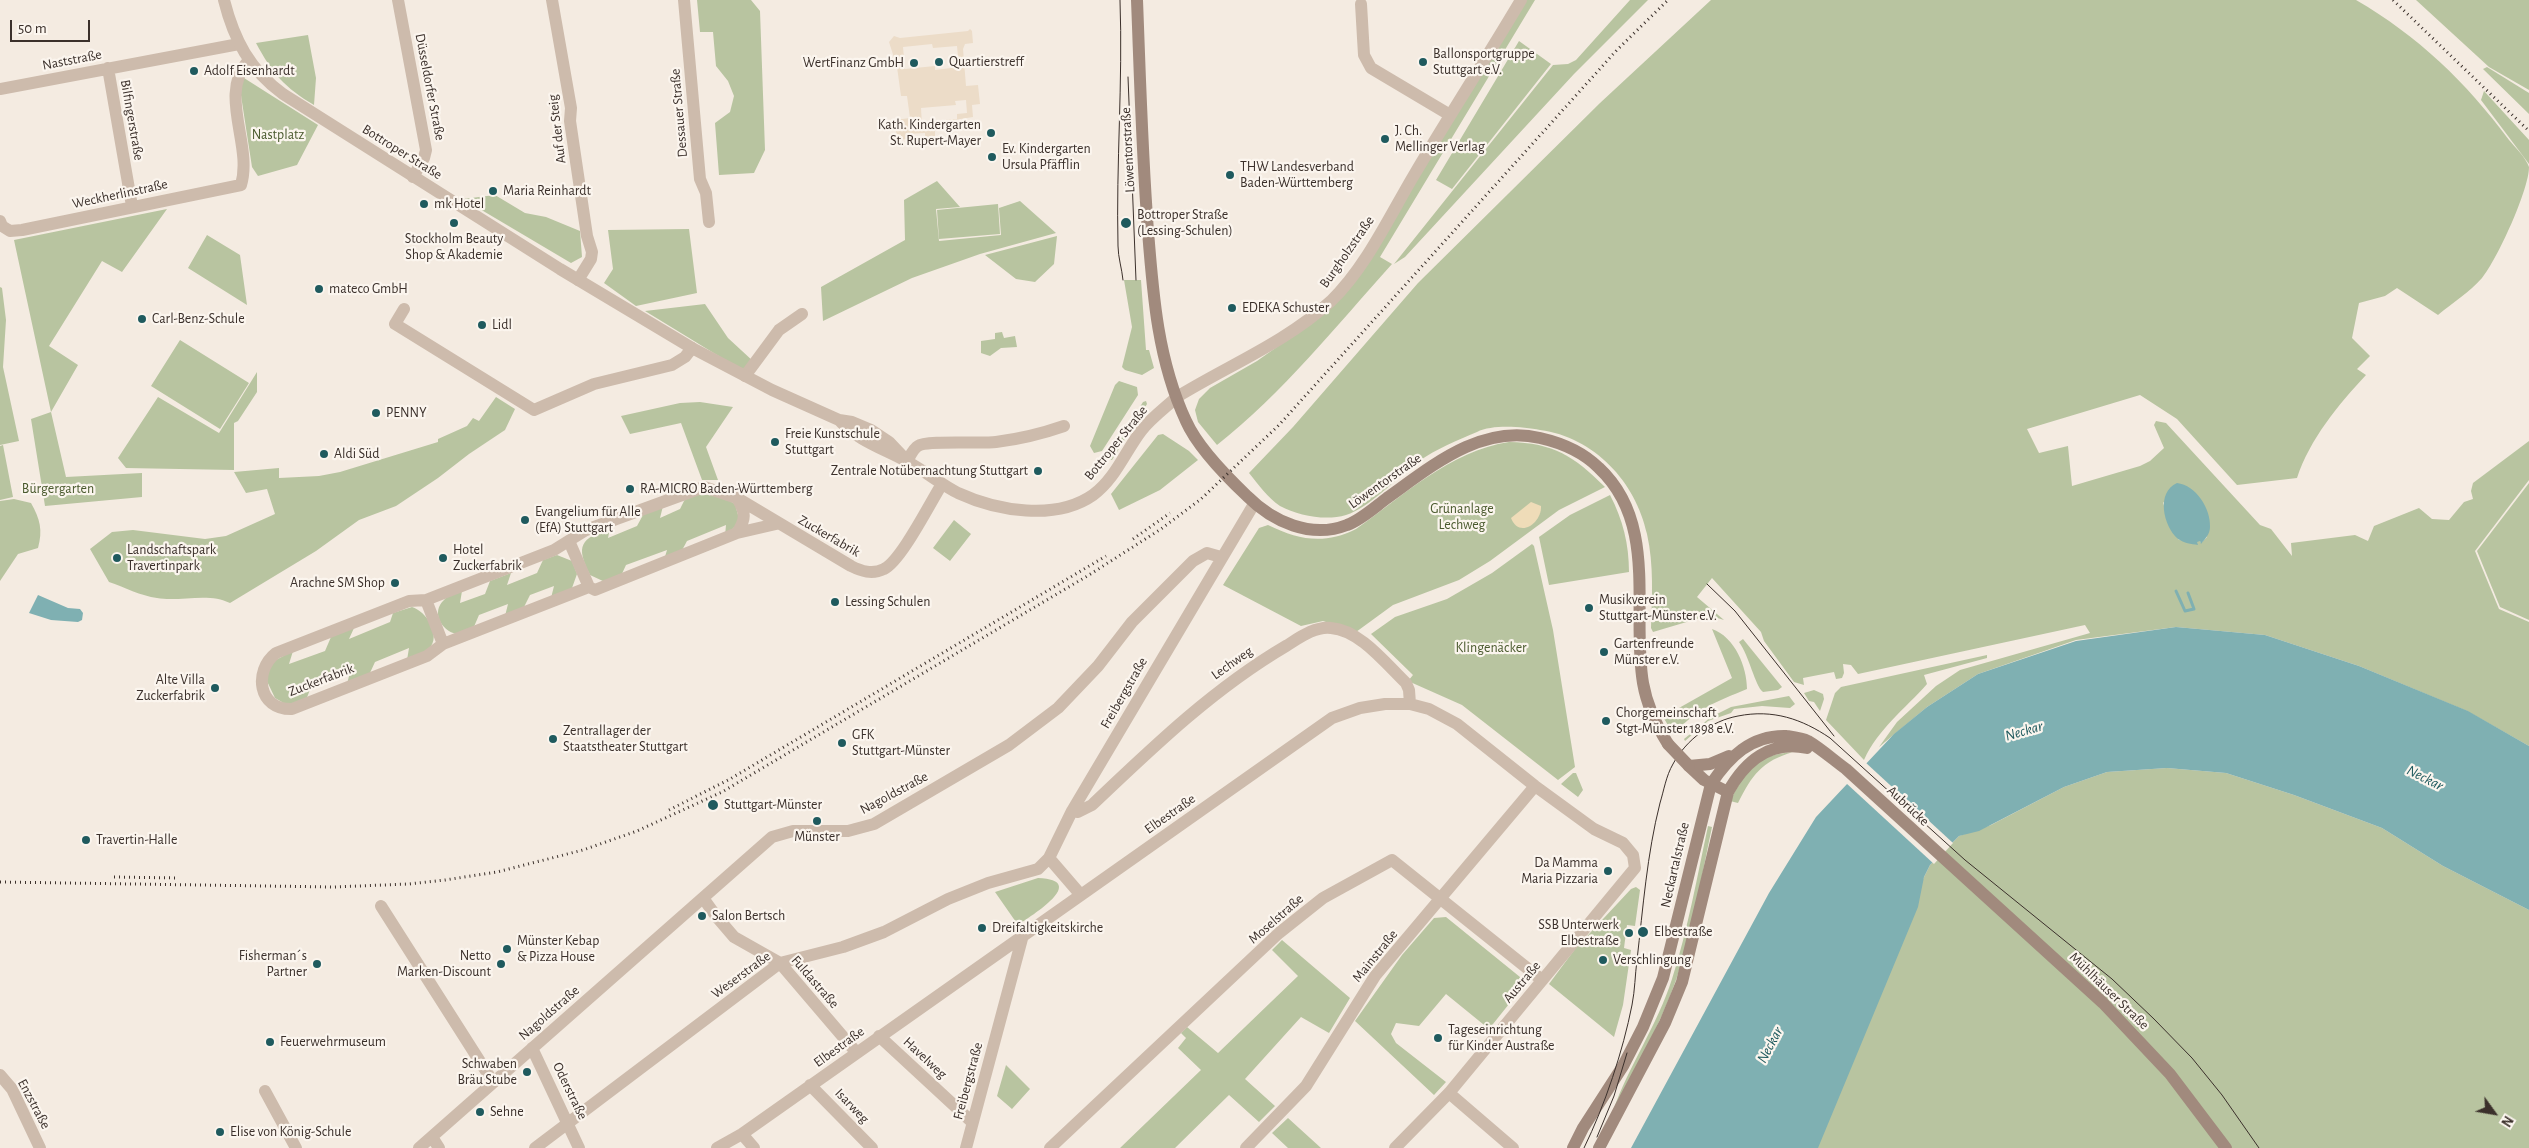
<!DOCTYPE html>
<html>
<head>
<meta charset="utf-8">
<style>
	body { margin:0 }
	#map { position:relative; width:2529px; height:1148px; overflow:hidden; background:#f4ebe1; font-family:"Alegreya Sans",sans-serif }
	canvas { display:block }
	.north { position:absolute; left:2469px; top:1088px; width:50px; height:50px; -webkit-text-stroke:4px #fbf5ee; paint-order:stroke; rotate:122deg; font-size:14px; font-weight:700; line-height:20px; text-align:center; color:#3b302b }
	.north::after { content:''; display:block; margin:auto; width:18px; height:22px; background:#3b302b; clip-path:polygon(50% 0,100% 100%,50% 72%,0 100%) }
	.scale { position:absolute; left:10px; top:20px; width:80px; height:22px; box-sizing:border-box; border:2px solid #3b302b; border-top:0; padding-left:6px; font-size:15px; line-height:18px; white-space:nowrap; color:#3b302b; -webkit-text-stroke:4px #fbf5ee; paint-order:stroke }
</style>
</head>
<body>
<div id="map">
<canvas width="2529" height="1148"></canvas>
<div class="north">N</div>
<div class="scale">50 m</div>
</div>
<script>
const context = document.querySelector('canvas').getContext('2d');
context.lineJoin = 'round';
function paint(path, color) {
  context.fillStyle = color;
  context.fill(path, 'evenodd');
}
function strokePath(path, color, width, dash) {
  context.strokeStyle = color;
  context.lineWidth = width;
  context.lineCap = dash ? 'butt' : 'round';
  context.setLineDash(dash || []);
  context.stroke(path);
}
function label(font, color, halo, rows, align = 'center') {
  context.font = font + ' "Alegreya Sans",sans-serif';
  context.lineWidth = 4.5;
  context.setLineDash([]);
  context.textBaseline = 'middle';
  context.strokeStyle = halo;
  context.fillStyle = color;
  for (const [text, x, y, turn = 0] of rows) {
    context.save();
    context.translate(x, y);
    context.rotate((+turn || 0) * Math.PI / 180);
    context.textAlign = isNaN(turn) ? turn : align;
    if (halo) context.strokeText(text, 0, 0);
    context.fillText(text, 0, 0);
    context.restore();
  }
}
paint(new Path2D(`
	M697,0H751L760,11L765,150L754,173L719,175L715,123L730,112L734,96L728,81L716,66L713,32H700Z
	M1524,0H1535L1380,257L1392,264C1336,326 1283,393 1217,445L1198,422L1195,410L1199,399L1210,388L1257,361L1318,318L1341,296Z
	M1630,0H1648L1574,74L1405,257L1394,264L1553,65L1568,64L1576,60Z
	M1711,0H2356C2418,36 2466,82 2509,140C2515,147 2526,158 2529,167C2529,190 2497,260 2482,278C2470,292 2452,303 2438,315L2397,288L2385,296L2359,303L2352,338L2370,356L2357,369L2366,375C2338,405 2310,439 2297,478L2237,485L2177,419L2140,395L2027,429L2039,453L2068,446L2072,486L2140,466L2150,461L2164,448L2154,425L2156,421L2166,423L2260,525L2271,529L2292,556L2291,543L2355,535L2368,541L2374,526L2419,508L2432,519L2449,520L2464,502L2473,499L2471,491L2473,483L2529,441V480L2475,551L2499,609L2529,622V746L2467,711L2359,666L2265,635L2176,627L2076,640L1978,674L1927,707L1879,747L1897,722L1936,686L1960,670L2090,633L2085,625L1858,674L1851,665L1843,664L1844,673L1842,678L1836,679L1834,672L1803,678L1804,685L1794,682L1764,641L1761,632L1712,578L1697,597L1724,620L1711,616L1700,618L1653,632L1651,628C1652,597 1654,565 1647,534C1636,482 1594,437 1540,430C1523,427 1493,424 1477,432C1458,440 1436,449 1419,461C1399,476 1369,508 1346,515C1326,521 1299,516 1280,506C1268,498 1258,484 1249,473L1293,427L1418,283L1600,103ZM2163,502L2207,537L2201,543L2200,541L2179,540L2169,525Z
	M2416,0H2529V90L2489,67Z
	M308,35L316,78L314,105C285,88 272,73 256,43Z
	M1519,41L1551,64L1452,189L1436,180Z
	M2487,67L2529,93V114L2483,69Z
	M244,78L318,125L297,165L258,176L252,167L240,89Z
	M2484,91L2529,140V164L2481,100Z
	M937,181L960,207L936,209L939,241L1001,235L999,208L1020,201L1056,233L980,254L912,278L823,321L821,287L905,240L904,200Z
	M495,195L525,213L546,217L580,231L582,257L571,263L463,199Z
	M998,204L1000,234L939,239L937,210Z
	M167,209L122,272L102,261L49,346L78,365L51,412L66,477L142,473V497L45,506L31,419L51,412L14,240Z
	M689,229L697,293L636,306L604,283L613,269L608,230Z
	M207,235L240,255L247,305L188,268Z
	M1057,236L1054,264L1035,282L1016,279L985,255Z
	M1124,280H1141L1146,350H1149L1154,368L1142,375L1125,370L1122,367L1132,327Z
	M0,287L2,288L6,320L3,367L19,441L0,445Z
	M705,304L728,338L754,362L743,371L645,311Z
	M1002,332L1004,338L1015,336L1017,347L1001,348L990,356L981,353V341L995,339V333Z
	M180,340L249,383L220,429L151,386Z
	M257,372V392L238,421L234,423V470L126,468L118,458L158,397L219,433Z
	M1119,381L1137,387L1138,395L1102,451L1094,453L1090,446L1115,385Z
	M496,397L515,409L505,430L469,454L438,478L396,506L359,520L316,551L230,603C209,592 180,602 157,598C141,596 124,587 109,582L90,549L112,532L133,530L205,539L226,536L275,514L267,489L246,493L234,472L279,468V478L319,476L340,472L438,442V439L467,426L473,418L479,421Z
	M1146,401L1147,404L1112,460H1107L1143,402Z
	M700,402L733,407L706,447L718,480H702L681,423L630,434L621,416L680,403Z
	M1163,434L1189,451L1198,460L1160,490L1119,510L1111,494L1158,435Z
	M1509,442C1554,443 1574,456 1605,487L1559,510L1490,561L1459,580L1393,605L1356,632L1323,621L1301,626L1223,585L1259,528L1268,525C1299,540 1324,545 1356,529C1403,496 1450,451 1509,442Z
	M3,445L13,497L0,500V446Z
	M2529,483V620L2500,607L2477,551Z
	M701,494L723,497L735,504L740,522L725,536L726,525L687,541L680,554L664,560L667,550L626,565L620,578L605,582L590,575C575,545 581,539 610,528L608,538L637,526L643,515L663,506L660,518L680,509L686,497Z
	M1610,495C1623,520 1629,544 1629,572L1549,585L1539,537L1570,515Z
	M14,499L31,503C40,519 43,530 38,548L18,554L0,581V501Z
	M954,520L971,534L950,561L933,548Z
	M1532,544L1534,546L1553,630L1575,767L1558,780L1462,705L1408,681L1413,675L1371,634L1395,617L1447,599L1492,573Z
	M557,555L572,561L577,574L572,588L551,598L554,586L530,595L523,609L505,616L508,604L479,615L473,629L456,634C441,630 431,612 444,600C448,595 456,593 462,591L460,603L485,594L490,581L511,573L507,585L537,573L543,560Z
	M412,607C426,611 442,635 429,649C424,654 414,657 407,660L409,648L375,662L369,675L347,684L350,672L311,687L306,700L287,705L275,698L265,677L270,663L293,651L289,664L325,651L331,637L354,628L349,639L390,622L393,613Z
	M1712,629C1735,637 1747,667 1747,689C1718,701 1693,710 1674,735L1663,717L1732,678Z
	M1743,639L1782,687L1778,690L1763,692C1755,686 1749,655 1739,642Z
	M1987,655V658L1924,675L1927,684C1905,709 1878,729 1864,760L1826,720L1835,693L1841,687Z
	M1814,690L1823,694L1824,699L1820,711L1814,702L1809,701L1804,693Z
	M1789,696L1795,704L1790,708L1762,706L1734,709L1731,713L1708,721L1685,741L1684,739L1711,717L1731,707Z
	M1793,752C1762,761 1752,775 1738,803L1730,801C1747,769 1755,755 1793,752Z
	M2167,768L2226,773L2294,795L2382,828L2443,866L2529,910V1148H1812L1924,877L1930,865L1959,836L1991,825L2064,787L2107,772Z
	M1573,773H1576L1583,790L1578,797L1561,784Z
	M1708,826L1712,827C1701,878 1693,931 1676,980C1660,1026 1636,1068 1613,1111C1629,1065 1657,1026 1672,979C1688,929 1697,877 1708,826Z
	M1038,878C1090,880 1031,916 1018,925L995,892Z
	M1636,887L1640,890L1635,926L1627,925L1624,948L1631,950L1623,1005L1614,1037L1549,984L1575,949L1631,889Z
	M1446,917L1520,977L1521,989L1489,1029L1446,994L1419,1026L1396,1023L1391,1034L1396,1043L1446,1082L1434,1095L1355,1021L1402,955L1434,918Z
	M1282,940L1350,998L1329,1033L1301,1017L1245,1079L1275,1106L1259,1122L1229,1095L1175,1148H1120L1201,1070L1178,1048L1186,1038L1181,1033L1187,1027L1218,1053L1298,976L1272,950Z
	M1006,1065L1030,1089L1012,1109L997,1096Z
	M1288,1118L1321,1148H1288L1272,1133Z`), '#b8c4a0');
paint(new Path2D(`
	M1531,502L1541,506C1542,523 1519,539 1511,518Z`), '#efdcb8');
paint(new Path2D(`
	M970,29L972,31L973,43L965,44L963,49L966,86L978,85L980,104L972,105L973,117L948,121V130L935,131V136L925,137V133L906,134V139L897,140L895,120L910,118L907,96H901L897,67L889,42L894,36L900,38L968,31ZM932,44L933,48L957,46L959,67L935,70V66L905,69L903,47ZM966,100L967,113L957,114V119L945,120V127L937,128V125L922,126L921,108L956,105L955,101Z`), '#ecdcc8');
paint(new Path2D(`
	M2177,483C2196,485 2211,509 2210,527C2210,534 2205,539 2201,544L2200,541L2197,542L2198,545C2191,544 2184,543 2178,539C2163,526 2156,492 2177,483Z
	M38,595L68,608L80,609L83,613L82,620L78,622L51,620L29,613Z
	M2176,627L2265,635L2359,666L2468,711L2529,746V910L2443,866L2382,828L2294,795L2226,773L2167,768L2107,772L2064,787L1979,831L1959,836L1930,865L1924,877L1918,907L1818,1148H1631L1769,893L1816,817L1894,734L1927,707L1978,674L2076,641Z`), '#7fb0b2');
paint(new Path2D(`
	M1865,762L1953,843L1934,864L1846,783Z`), '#f4ebe1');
strokePath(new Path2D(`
	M2176,591L2185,611L2194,609L2188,593`), '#7fb0b2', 3);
strokePath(new Path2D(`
	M398,0L426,150L424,158L413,177
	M552,0L571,108L570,121L587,236L592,252L591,259L578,280
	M684,0L700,179L706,193L709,222
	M1361,4L1364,55L1371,68L1450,115
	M108,68L132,206
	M0,89L239,44
	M0,221L2,226L10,231L22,230L241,185C253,145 218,95 248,61
	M404,309L395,324L534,410L594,384L672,365L685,357L692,348
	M745,376L779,330L802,314
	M1177,397C1229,365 1285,343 1331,301C1366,267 1389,217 1414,175C1449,116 1486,59 1521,0
	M907,461C910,456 914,448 918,446C926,440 981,444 996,442C1020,439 1041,434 1064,426
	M737,498C746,513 746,519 737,533
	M569,541L589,587L595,590L737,533L776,524
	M589,587L443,644L427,656L292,709C258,710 253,671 276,653L409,601L426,600L554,550L586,530L704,487L737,498L851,566C861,571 872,575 884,569C901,561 930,503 942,484
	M426,600L443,644
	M1072,811L1078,812L1092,805C1153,747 1213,689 1286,646C1299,638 1315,626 1331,628C1360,630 1386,664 1406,683L1409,690L1410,704
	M1049,858L1080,894
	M703,898L716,916L734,937L780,963L856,1052
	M381,906L493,1082
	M879,1036L972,1122
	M532,1048L579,1148
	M0,1075L12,1089L40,1148
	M810,1085L872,1148
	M265,1091L296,1148
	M1449,1093L1513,1148
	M742,1134L754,1148
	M432,1137L439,1148
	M419,1148L772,837L793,831H848L874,824L1009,745L1058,708L1098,666L1132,622L1193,561L1207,553L1221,557
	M535,1148L780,963L843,947L884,932L948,899L988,883L1038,869L1049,858L1072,811L1254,504
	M717,1148L742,1134L1332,718L1360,708L1385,704H1410L1429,709L1457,724L1535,786L1594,829L1623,843L1633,855L1635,868L1449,1093L1395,1148
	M966,1148L1023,935
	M1050,1148L1279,933L1323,898L1392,860L1542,980
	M1246,1148L1306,1086L1375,976L1535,786`), '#cdbbac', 12);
strokePath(new Path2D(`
	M224,0C234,40 250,70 283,94L560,269L692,348L772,390L839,420L852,422L871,430L889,442L907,461
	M839,420C858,441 882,448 906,461C924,470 940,484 958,493C997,511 1056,521 1093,495C1115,479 1125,452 1141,431C1151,418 1165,408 1177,397`), '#cdbbac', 12);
strokePath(new Path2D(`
	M1137,0C1140,77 1142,154 1148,231C1153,296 1158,361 1186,421C1197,446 1227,477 1247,496C1273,522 1311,539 1347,525C1361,520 1375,507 1387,498C1432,466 1481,424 1540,438C1562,443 1583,452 1599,468C1659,524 1631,612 1643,683C1647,706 1656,725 1668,744
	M1689,766L1710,764L1729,756
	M1689,766L1704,780L1728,792
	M1573,1148L1583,1128L1623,1066L1643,1027L1663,978L1711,784C1729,757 1751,735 1786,736C1793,737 1802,738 1808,741C1820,748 1835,761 1846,769L2103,1003L2170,1074L2226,1148
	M1599,1148L1665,1023L1682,982L1728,792C1745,761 1771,740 1807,748`), '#a18a7d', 12);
strokePath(new Path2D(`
	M1120,0C1123,82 1116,164 1118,246C1118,257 1122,269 1123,280
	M1128,77L1136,280
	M1707,584L1735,611L1834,736
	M1597,1137L1614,1096L1627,1053
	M1584,1148C1605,1105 1623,1051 1632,1005C1635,990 1635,975 1637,960C1643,908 1647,854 1660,803C1664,790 1666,776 1673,764C1686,740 1711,721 1738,716C1773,709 1802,719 1830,738L1965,860L2112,979L2154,1019L2192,1058L2222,1095L2259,1148`), '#3b302b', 1);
strokePath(new Path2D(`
	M2393,0L2529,131
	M1133,539L1170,513
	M669,810L730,779L1106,556
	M114,877L179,878
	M0,882L333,887L409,884L445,880L497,872L583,850L637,831L722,792L1089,575L1161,529L1201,499L1279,425L1616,51L1668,0`), '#3b302b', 3, [1, 4]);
strokePath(new Path2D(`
	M1668,744L1689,766`), '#a18a7d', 12);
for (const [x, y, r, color] of [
	[939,62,5,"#1f5a5e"],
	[1423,62,5,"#1f5a5e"],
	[914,63,5,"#1f5a5e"],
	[194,71,5,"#1f5a5e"],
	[991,133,5,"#1f5a5e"],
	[1385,139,5,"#1f5a5e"],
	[992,157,5,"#1f5a5e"],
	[1230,175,5,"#1f5a5e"],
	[493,191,5,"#1f5a5e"],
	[424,204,5,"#1f5a5e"],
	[454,223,5,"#1f5a5e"],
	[1126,223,6,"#1f5a5e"],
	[319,289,5,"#1f5a5e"],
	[1232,308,5,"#1f5a5e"],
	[142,319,5,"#1f5a5e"],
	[482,325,5,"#1f5a5e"],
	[376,413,5,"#1f5a5e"],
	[775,442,5,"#1f5a5e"],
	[324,454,5,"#1f5a5e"],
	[1038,471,5,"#1f5a5e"],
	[630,489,5,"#1f5a5e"],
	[525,520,5,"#1f5a5e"],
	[117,558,5,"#1f5a5e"],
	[443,558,5,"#1f5a5e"],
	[395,583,5,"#1f5a5e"],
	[835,602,5,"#1f5a5e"],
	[1589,608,5,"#1f5a5e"],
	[1604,652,5,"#1f5a5e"],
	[215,688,5,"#1f5a5e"],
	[1606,721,5,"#1f5a5e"],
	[553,739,5,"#1f5a5e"],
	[842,743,5,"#1f5a5e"],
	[713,805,6,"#1f5a5e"],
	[817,821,5,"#1f5a5e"],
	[86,840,5,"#1f5a5e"],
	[1608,871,5,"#1f5a5e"],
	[702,916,5,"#1f5a5e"],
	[982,928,5,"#1f5a5e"],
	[1643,932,6,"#1f5a5e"],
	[1629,933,5,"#1f5a5e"],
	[507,949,5,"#1f5a5e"],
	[1603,960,5,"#1f5a5e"],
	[317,964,5,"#1f5a5e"],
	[501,964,5,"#1f5a5e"],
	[1438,1038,5,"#1f5a5e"],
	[270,1042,5,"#1f5a5e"],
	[527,1072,5,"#1f5a5e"],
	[480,1112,5,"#1f5a5e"],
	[220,1132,5,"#1f5a5e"]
]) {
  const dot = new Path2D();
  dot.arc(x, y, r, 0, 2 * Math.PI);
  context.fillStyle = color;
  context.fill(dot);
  strokePath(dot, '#fbf5ee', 2);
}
label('14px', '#3b302b', '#fbf5ee', [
	["Ballonsportgruppe",1433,54],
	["Stuttgart e.V.",1433,70],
	["Quartierstreff",949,62],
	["WertFinanz GmbH",904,63,"right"],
	["Adolf Eisenhardt",204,71],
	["Kath. Kindergarten",981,125,"right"],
	["St. Rupert-Mayer",981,141,"right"],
	["J. Ch.",1395,131],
	["Mellinger Verlag",1395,147],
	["Ev. Kindergarten",1002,149],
	["Ursula Pfäfflin",1002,165],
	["THW Landesverband",1240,167],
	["Baden-Württemberg",1240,183],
	["Maria Reinhardt",503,191],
	["mk Hotel",434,204],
	["Bottroper Straße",1137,215],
	["(Lessing-Schulen)",1137,231],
	["Stockholm Beauty",454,239,"center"],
	["Shop & Akademie",454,255,"center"],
	["mateco GmbH",329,289],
	["EDEKA Schuster",1242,308],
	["Carl-Benz-Schule",152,319],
	["Lidl",492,325],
	["PENNY",386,413],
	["Freie Kunstschule",785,434],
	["Stuttgart",785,450],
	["Aldi Süd",334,454],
	["Zentrale Notübernachtung Stuttgart",1028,471,"right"],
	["RA-MICRO Baden-Württemberg",640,489],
	["Evangelium für Alle",535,512],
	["(EfA) Stuttgart",535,528],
	["Landschaftspark",127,550],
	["Travertinpark",127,566],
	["Hotel",453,550],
	["Zuckerfabrik",453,566],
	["Arachne SM Shop",385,583,"right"],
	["Musikverein",1599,600],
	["Stuttgart-Münster e.V.",1599,616],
	["Lessing Schulen",845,602],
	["Gartenfreunde",1614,644],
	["Münster e.V.",1614,660],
	["Alte Villa",205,680,"right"],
	["Zuckerfabrik",205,696,"right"],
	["Chorgemeinschaft",1616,713],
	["Stgt-Münster 1898 e.V.",1616,729],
	["Zentrallager der",563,731],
	["Staatstheater Stuttgart",563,747],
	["GFK",852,735],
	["Stuttgart-Münster",852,751],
	["Stuttgart-Münster",724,805],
	["Münster",817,837,"center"],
	["Travertin-Halle",96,840],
	["Da Mamma",1598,863,"right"],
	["Maria Pizzaria",1598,879,"right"],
	["Salon Bertsch",712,916],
	["SSB Unterwerk",1619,925,"right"],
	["Elbestraße",1619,941,"right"],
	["Dreifaltigkeitskirche",992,928],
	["Elbestraße",1654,932],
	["Münster Kebap",517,941],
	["& Pizza House",517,957],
	["Fisherman´s",307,956,"right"],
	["Partner",307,972,"right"],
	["Netto",491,956,"right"],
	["Marken-Discount",491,972,"right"],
	["Verschlingung",1613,960],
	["Tageseinrichtung",1448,1030],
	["für Kinder Austraße",1448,1046],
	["Feuerwehrmuseum",280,1042],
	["Schwaben",517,1064,"right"],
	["Bräu Stube",517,1080,"right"],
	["Sehne",490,1112],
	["Elise von König-Schule",230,1132]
], 'left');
label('14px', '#3b302b', '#fbf5ee', [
	["Naststraße",72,60,-11],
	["Düsseldorfer Straße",430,87,79],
	["Dessauer Straße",679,113,-95],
	["Bilfingerstraße",132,120,80],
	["Auf der Steig",557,129,-97],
	["Löwentorstraße",1128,150,-93],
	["Bottroper Straße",402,152,32],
	["Weckherlinstraße",120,194,-12],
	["Burgholzstraße",1347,252,-55],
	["Bottroper Straße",1116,443,-51],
	["Löwentorstraße",1385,481,-35],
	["Zuckerfabrik",829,536,30],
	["Lechweg",1232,663,-35],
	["Zuckerfabrik",321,680,-21],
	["Freibergstraße",1124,693,-60],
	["Nagoldstraße",894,793,-28],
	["Aubrücke",1908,806,43],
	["Elbestraße",1170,814,-35],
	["Neckartalstraße",1675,865,-77],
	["Moselstraße",1276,919,-41],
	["Mainstraße",1375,956,-51],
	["Weserstraße",741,975,-36],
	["Fuldastraße",815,982,49],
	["Austraße",1522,982,-50],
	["Mühlhäuser Straße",2109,991,44],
	["Nagoldstraße",549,1013,-41],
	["Elbestraße",839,1047,-36],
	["Havelweg",925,1058,43],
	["Freibergstraße",968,1081,-75],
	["Oderstraße",570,1091,64],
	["Enzstraße",34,1104,62],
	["Isarweg",852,1106,46]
]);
label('14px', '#4a5a2e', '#fbf5ee', [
	["Nastplatz",278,135],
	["Bürgergarten",58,489],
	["Grünanlage",1462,509],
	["Lechweg",1462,525],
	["Klingenäcker",1491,648]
]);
label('italic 15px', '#1f5a5e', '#fbf5ee', [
	["Neckar",2024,731,-16],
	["Neckar",2425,778,27],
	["Neckar",1770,1045,-62]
]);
</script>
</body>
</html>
